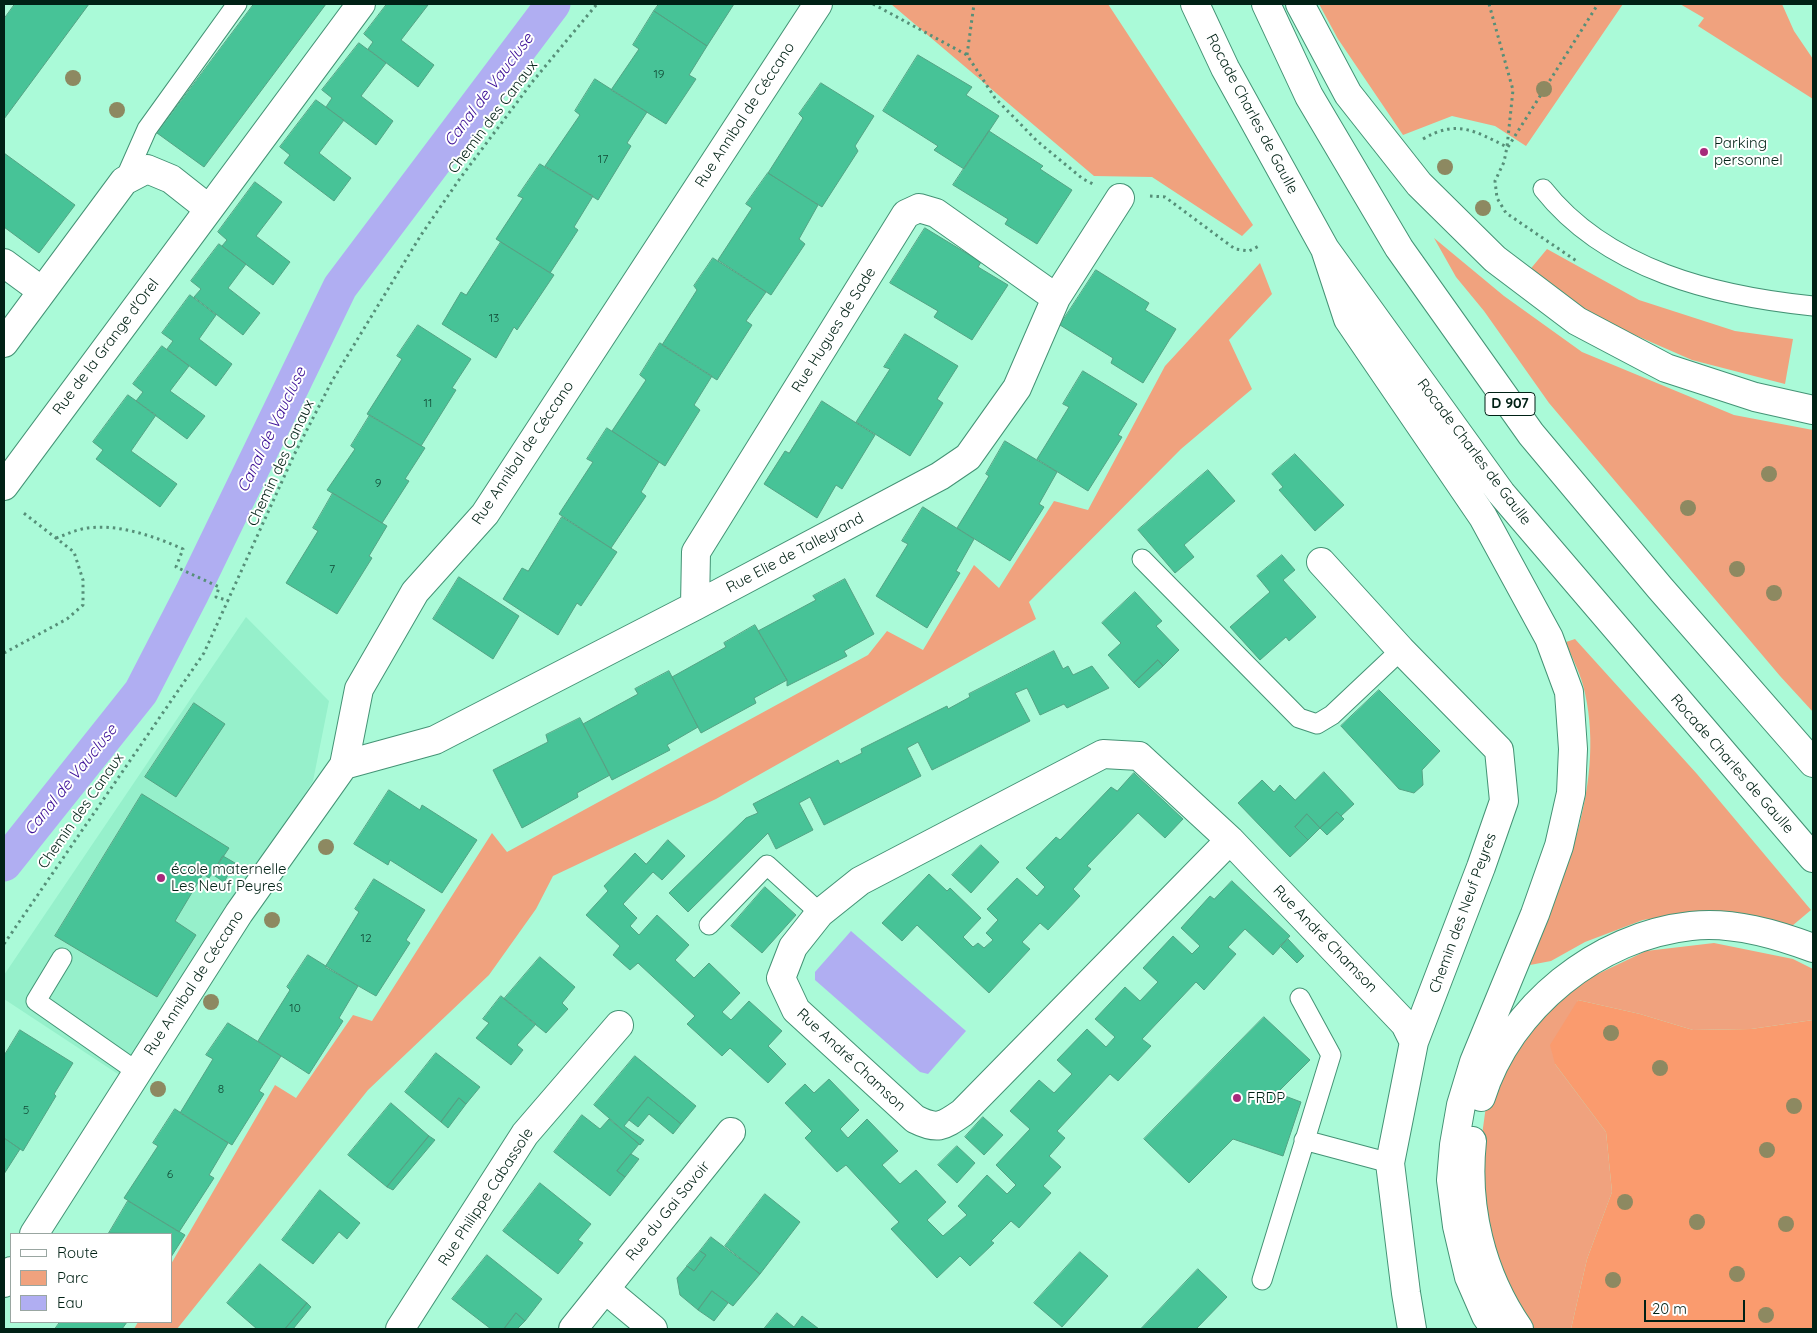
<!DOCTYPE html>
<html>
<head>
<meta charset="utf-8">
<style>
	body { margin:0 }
	#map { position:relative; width:1817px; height:1333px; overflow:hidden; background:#aafad8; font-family:Quicksand,sans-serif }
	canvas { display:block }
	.frame { position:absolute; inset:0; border:5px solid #002115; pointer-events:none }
	.legend { position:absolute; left:10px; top:1233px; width:162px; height:90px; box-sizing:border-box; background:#fff; border:1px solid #99a6a1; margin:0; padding:6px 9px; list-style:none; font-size:15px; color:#002115 }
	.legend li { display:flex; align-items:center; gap:10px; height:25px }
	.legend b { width:25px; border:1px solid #99a6a1 }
	.scale { position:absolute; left:1644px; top:1300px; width:101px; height:22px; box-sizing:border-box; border:2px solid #002115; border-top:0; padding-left:6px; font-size:15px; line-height:18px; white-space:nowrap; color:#002115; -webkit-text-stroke:4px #fff; paint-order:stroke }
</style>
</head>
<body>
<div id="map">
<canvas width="1817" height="1333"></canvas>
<div class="frame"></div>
<ul class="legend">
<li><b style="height:6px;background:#fff"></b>Route</li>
<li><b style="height:14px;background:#f0a27e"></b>Parc</li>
<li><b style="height:14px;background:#b0aef2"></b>Eau</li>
</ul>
<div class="scale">20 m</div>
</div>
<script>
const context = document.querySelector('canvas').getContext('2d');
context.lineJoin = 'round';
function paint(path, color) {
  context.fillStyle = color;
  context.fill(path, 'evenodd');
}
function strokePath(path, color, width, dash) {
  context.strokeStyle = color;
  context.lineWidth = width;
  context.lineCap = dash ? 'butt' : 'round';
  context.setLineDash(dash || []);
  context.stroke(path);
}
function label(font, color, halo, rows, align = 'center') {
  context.font = font + ' Quicksand,sans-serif';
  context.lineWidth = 4;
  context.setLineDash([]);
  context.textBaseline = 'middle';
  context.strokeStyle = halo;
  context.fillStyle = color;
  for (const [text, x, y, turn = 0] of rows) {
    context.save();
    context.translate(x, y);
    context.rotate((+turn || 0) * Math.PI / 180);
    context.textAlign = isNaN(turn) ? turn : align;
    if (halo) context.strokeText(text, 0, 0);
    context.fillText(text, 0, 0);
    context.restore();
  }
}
paint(new Path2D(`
	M246,617L329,701L313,781L124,1078L4,999V975Z`), '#96f0cb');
paint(new Path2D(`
	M891,4H1108L1253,225L1242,236L1152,177L1094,176Z
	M1319,4H1623L1526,146L1495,126L1452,116L1403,135L1338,39Z
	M1680,4H1782L1794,31L1813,59V99L1698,26L1704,18Z
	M1434,238L1504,296L1582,352L1734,415L1813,430V712L1780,676L1549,403L1484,311L1456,277Z
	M1547,249L1639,300L1735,331L1793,339L1785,384L1692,360L1596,318L1528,272Z
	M1260,263L1272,294L1229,340L1252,389L1181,449L1029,602L1036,619L716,799L553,876L536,909L489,975L368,1090L177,1329H134L138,1322H171V1264L275,1085L296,1098L353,1015L372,1021L492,833L507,852L868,655L887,631L923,650L974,565L999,588L1054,501L1088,510L1165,366Z
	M1575,639L1697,774L1811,910L1792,926L1740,913L1694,912L1643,920L1585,942L1551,961L1530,965C1564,877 1608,780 1583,685C1579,670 1571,656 1566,642Z
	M1714,943L1793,959L1813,969V1020L1751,1029L1693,1030L1640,1014L1578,1000L1555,1064L1606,1132L1612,1192L1587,1259L1571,1329H1532L1493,1268L1475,1186L1486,1106L1524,1036L1581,982L1646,951Z`), '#f0a27e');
paint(new Path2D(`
	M1578,1000L1640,1014L1693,1030L1751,1029L1813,1020V1329H1571L1587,1259L1612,1192L1606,1132L1555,1064L1550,1045Z`), '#fa9b6e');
paint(new Path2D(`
	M851,931L966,1031L928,1074L920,1072L815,980V972Z`), '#b0aef2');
strokePath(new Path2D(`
	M4,864L141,692L192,593L340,287L553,4`), '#b0aef2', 35);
const building = new Path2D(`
	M15,4H89L4,119V19Z
	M254,4H326L204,167L157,133Z
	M387,4L428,5L401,40L434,65L418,87L368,49L373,42L364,34Z
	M659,4H734L707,46L654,11Z
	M654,11L707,46L689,75L696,79L666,124L611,90L639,49L633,45Z
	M359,43L386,63L361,96L393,121L376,145L326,107L332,98L322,90Z
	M918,55L972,87L966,95L999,116L964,169L934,150L938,146L883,111Z
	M595,79L647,112L627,143L631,146L598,200L545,166L580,115L575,111Z
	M821,83L874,116L855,146L858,151L822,207L768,173L803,118L799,114Z
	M316,100L344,120L319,153L351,178L334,201L284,163L290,155L280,147Z
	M989,131L1043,166L1040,169L1072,190L1037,244L1005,224L1008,219L953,185Z
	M4,153L75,205L39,253L4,227Z
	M540,164L593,196L574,227L578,230L550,273L496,239L523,198L518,196Z
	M768,173L818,205L799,239L805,244L771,295L718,260L752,208L746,204Z
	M255,182L282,202L256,236L290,262L273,285L222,246L227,240L218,232Z
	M925,228L981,262L978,267L1008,285L972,340L934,317L938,311L890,283Z
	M501,242L554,275L517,330L514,327L496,358L442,324L461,292L466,295Z
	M219,244L246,264L228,288L260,313L243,335L194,297L201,289L191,281Z
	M713,258L766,292L746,321L752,325L717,380L662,345L697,290L694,286Z
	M1096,270L1149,303L1145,310L1176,329L1143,383L1111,363L1113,358L1060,325Z
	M190,295L216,315L199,339L232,364L216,386L167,349L173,341L162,333Z
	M418,325L471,359L452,388L456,390L421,446L367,414L402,359L397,356Z
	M905,334L958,366L937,399L943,403L910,456L856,422L890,369L884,367Z
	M660,343L712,376L694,405L700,410L665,466L612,431L646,380L640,375Z
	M162,346L189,366L170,391L205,416L187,439L136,401L143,392L133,384Z
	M1083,371L1137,404L1118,435L1122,437L1088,491L1037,459L1069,407L1063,404Z
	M128,395L156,415L131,451L177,484L160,507L96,459L103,450L93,442Z
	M822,401L875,435L842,489L836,485L817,518L764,484L785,451L789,453Z
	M370,415L425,448L405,479L409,481L382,523L327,490L355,449L351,446Z
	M607,428L659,462L641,492L646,496L611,548L559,514L593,462L587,459Z
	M1005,441L1057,472L1039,504L1044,507L1010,561L957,528L989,476L986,474Z
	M1295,454L1344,505L1315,531L1279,490L1283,487L1272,474Z
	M1208,470L1235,501L1184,545L1194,557L1175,573L1138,530Z
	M333,493L387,526L369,556L372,558L337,614L286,583L318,531L313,528Z
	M923,507L974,539L956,571L960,573L927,628L876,596L908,544L902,541Z
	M562,517L617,552L581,606L577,603L558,635L503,599L522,568L528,571Z
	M1282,555L1295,570L1283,580L1316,617L1289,641L1286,637L1260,660L1230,627L1270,592L1257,576Z
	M459,577L519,616L493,659L433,619Z
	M845,579L874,634L844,651L847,656L787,686V680L758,631L816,600L813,596Z
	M1135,592L1162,621L1156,626L1179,650L1163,666L1158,660L1134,683L1108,655L1121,643L1102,623Z
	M755,625L787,680L754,698L756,703L701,733L672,677L726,647L724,643Z
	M1054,651L1063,669L1068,666L1073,675L1092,666L1109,688L1067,708L1064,704L1040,715L1027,688L1015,693L1030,721L932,770L918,742L907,748L921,776L824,825L810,797L799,803L813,830L776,849L768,833L688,912L669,893L746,818L758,813L753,804L838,760L840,764L862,753L861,749L947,706L948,709L970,697L969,694Z
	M1158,660L1163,666L1139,688L1134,683Z
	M669,671L698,727L667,745L670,750L612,780L583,724L638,694L635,689Z
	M1379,690L1440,751L1422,770L1423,785L1414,793L1399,789L1341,726Z
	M194,703L225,724L176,797L145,777Z
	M580,718L610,775L577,793L578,797L522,828L493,770L548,742L546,735Z
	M1324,772L1354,804L1341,816L1337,812L1320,828L1307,814L1295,827L1308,840L1290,857L1238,803L1262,780L1274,792L1280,785L1295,800Z
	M1134,773L1183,819L1165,838L1138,813L1087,866L1091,869L1073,889L1080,896L1048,930L1040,923L1022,942L1030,949L989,993L917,925L902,941L882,923L929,874L947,891L950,888L981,918L963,937L973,947L978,943L984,948L993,940L986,933L998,920L987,909L1017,878L1037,896L1045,887L1026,868L1056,837L1060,840L1111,787L1117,791Z
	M389,790L420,810L422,805L477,840L442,893L390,860L388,865L354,844Z
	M142,794L229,848L209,878L203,874L175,921L196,935L157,997L55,936Z
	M1337,812L1344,819L1327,835L1320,828Z
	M1307,814L1320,828L1308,840L1295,827Z
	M668,840L685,856L662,880L653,872L623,904L637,918L630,926L639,935L657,915L689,945L675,960L694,978L709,963L740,993L722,1012L731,1020L749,1001L782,1031L768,1046L786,1064L768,1083L730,1048L722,1056L687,1024L695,1016L638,963L630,970L613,955L620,946L586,915L608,891L604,886L635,853L646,864Z
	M981,845L999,862L971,893L952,875Z
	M223,856L235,863L224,882L212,874Z
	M374,879L425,910L406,940L410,943L376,996L325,967L359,912L355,909Z
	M1232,881L1290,936L1273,955L1245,929L1228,947L1236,954L1204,990L1196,982L1142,1039L1151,1046L1118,1081L1110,1074L1057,1131L1065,1138L1049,1156L1061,1167L1043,1186L1051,1193L1019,1228L1011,1221L991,1241L994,1243L970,1266L960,1256L937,1278L891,1229L899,1222L846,1165L837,1172L805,1138L812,1131L785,1103L805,1084L814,1093L829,1079L859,1110L840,1129L848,1138L867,1119L898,1151L882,1165L900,1184L916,1170L946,1202L927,1220L943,1236L967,1215L958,1206L987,1175L1007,1194L1016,1185L996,1165L1030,1129L1010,1111L1039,1080L1054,1093L1072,1074L1057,1060L1087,1029L1106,1047L1115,1037L1095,1019L1125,987L1140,1001L1158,982L1143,968L1173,936L1192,954L1200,946L1181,928L1210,896L1214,899Z
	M765,887L796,915L762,953L731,926Z
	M1288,939L1304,956L1297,963L1280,946Z
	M308,955L358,986L339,1018L343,1021L309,1074L258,1041L290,990L287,987Z
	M540,957L575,987L562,1003L568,1009L546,1033L504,999Z
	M501,996L536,1024L517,1045L523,1050L511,1065L476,1038L489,1023L483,1019Z
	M1264,1017L1310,1060L1277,1093L1301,1102L1283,1156L1233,1139L1189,1183L1144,1139Z
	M228,1023L281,1056L259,1091L264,1094L232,1145L180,1113L213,1059L206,1055Z
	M20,1030L73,1063L54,1094L56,1096L23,1151L4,1138V1056Z
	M436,1053L480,1087L466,1104L459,1098L441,1122L405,1092Z
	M635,1056L696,1106L681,1124L648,1097L624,1126L644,1140L640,1145L594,1105Z
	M648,1097L681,1124L673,1134L649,1114L638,1127L629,1120Z
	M459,1098L466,1104L448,1128L441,1122Z
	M391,1103L429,1136L387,1187L348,1155Z
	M175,1109L228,1143L209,1175L214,1178L179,1232L124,1198L158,1146L153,1143Z
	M582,1115L600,1129L609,1119L639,1144L617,1171L625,1177L610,1196L554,1152Z
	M983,1117L1003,1135L984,1155L965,1137Z
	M429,1136L435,1140L393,1190L387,1187Z
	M4,1138L20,1149L4,1174Z
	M957,1146L975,1163L957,1183L938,1165Z
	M631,1154L639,1159L625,1177L617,1171Z
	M540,1183L591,1224L578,1240L583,1243L558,1274L503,1231Z
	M320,1190L360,1223L347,1239L339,1232L313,1264L282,1240Z
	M765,1194L800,1222L760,1274L725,1246Z
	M128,1201L185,1235L171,1257V1234L109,1233Z
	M711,1237L760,1274L733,1306L712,1291L698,1310L680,1295L677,1278L687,1266L694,1271L706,1255L700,1251Z
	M700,1251L706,1255L694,1271L687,1266Z
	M1080,1252L1108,1276L1062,1327L1034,1303Z
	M487,1255L542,1299L525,1321L516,1313L504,1329H491L452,1299Z
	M260,1264L307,1303L285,1329H257L227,1303Z
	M1198,1269L1227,1297L1196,1329H1141Z
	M712,1291L728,1303L714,1321L698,1310Z
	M307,1303L311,1307L293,1329H285Z
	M516,1313L525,1321L517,1329H504Z
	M777,1313L794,1327L802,1316L819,1329H764Z
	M60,1322H127L122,1329H55Z`);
paint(building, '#47c397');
strokePath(building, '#54a384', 1);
const lane = new Path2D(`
	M124,181L147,129L237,4
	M1543,189C1607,270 1715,296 1813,306
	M1142,559L1299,718L1317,724L1332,715L1401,650
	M709,925L767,865L820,913
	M62,958L36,1001L136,1071
	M1304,1140L1390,1163
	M1262,1280L1331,1055L1300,998`);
const street = new Path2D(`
	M4,263L42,291
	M4,343L124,181L147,169L171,179L209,209
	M4,486L361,4
	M1321,562L1401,650L1499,750L1504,801L1481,867L1414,1042L1390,1163L1406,1293L1412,1329
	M695,606L696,552L906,214L919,208L936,213L1056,298
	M344,765L435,740L695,606L940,476L968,457L1017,388L1056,298L1120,198
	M1230,840L962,1113C942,1127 937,1130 915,1119L796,1010L781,978L793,947L820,913L860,881L1103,754L1139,756L1230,840L1405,1024L1414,1042
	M34,1234L239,913L344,765L359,689L415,592L485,514L818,4
	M4,1283L11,1271
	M605,1289L653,1329
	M400,1329L525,1134L619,1025
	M573,1329L731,1132`);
const highway = new Path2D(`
	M1195,4L1225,68L1325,249L1501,493L1813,858
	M1266,4L1309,96L1399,248L1531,434L1660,588L1813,763
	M1300,4L1348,94L1419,184L1495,259L1577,321L1666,368L1755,397L1813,410
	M1325,249L1348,319L1483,517L1549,638L1569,692L1573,749L1571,793L1559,846L1535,914L1474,1062L1461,1105L1454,1145L1451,1180L1457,1226L1469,1277L1486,1316L1495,1329
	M1481,1097C1509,1007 1598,936 1691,926C1732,921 1776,934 1813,948
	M1472,1141C1465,1207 1481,1274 1519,1329`);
strokePath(lane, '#449375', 21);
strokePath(street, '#449375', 30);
strokePath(highway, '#449375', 30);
strokePath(new Path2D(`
	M873,4L967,55L995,98L1037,141L1083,179L1093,184
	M1489,4L1513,90L1507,147L1504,162L1495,181L1497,198L1506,213L1578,262
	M967,55L974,4
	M1423,139C1457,119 1475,131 1507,147
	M1508,147L1598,4
	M1150,196L1165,197L1235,249L1249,251L1261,245
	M56,538C65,535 73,531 82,529C114,522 154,536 183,549L176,567L219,587L216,597L229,601
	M4,653L67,619L83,605V580L74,552L21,511
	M4,944L204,653L294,455L332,381L421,235L461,177L533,81L597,4`), '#568f78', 3, [2.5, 4]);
strokePath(lane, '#fff', 19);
strokePath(street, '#fff', 28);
strokePath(highway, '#fff', 28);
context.fillStyle = '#8d8961';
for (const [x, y] of [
	[73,78],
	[1544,89],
	[117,110],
	[1445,167],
	[1483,208],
	[1769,474],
	[1688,508],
	[1737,569],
	[1774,593],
	[326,847],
	[272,920],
	[211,1002],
	[1611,1033],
	[1660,1068],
	[158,1089],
	[1794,1106],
	[1767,1150],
	[1625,1202],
	[1697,1222],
	[1786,1224],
	[1737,1274],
	[1613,1280],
	[1766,1315]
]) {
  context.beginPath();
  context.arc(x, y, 8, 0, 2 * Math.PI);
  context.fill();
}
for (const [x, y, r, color] of [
	[1704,152,5,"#a7297b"],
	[161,878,5,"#a7297b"],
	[1237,1098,5,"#a7297b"]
]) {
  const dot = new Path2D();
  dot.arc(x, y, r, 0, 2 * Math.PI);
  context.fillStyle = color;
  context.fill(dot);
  strokePath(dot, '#fff', 2);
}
label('12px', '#124a36', null, [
	["19",659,74],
	["17",603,159],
	["13",494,318],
	["11",428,403],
	["9",378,483],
	["7",332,569],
	["12",366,938],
	["10",295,1008],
	["8",221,1089],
	["5",26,1110],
	["6",170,1174]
]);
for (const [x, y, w] of [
	[1510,404,50]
]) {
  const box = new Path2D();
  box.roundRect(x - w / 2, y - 11.5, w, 23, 4);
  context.fillStyle = '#fff';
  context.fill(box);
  strokePath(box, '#002115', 1);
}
label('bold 14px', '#002115', null, [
	["D 907",1510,404]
]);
label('15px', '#002115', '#fff', [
	["Rocade Charles de Gaulle",1252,114,62],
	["Rue Annibal de Céccano",745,115,-57],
	["Chemin des Canaux",493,117,-53],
	["Rue Hugues de Sade",834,330,-58],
	["Rue de la Grange d'Orel",106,347,-53],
	["Rocade Charles de Gaulle",1474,452,53],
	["Rue Annibal de Céccano",523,453,-56],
	["Chemin des Canaux",281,463,-65],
	["Rue Elie de Talleyrand",795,553,-28],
	["Rocade Charles de Gaulle",1732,764,49],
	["Chemin des Canaux",81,811,-55],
	["Chemin des Neuf Peyres",1463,913,-70],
	["Rue André Chamson",1325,939,46],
	["Rue Annibal de Céccano",194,983,-57],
	["Rue André Chamson",851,1060,43],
	["Rue Philippe Cabassole",486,1197,-57],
	["Rue du Gai Savoir",668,1211,-51]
]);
label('15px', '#002115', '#fff', [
	["Parking",1714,143],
	["personnel",1714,160],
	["école maternelle",171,869],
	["Les Neuf Peyres",171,886],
	["FRDP",1247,1098]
], 'left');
label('italic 16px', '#3b0e96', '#fff', [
	["Canal de Vaucluse",489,90,-53],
	["Canal de Vaucluse",272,430,-64],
	["Canal de Vaucluse",71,780,-51]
]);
</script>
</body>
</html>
